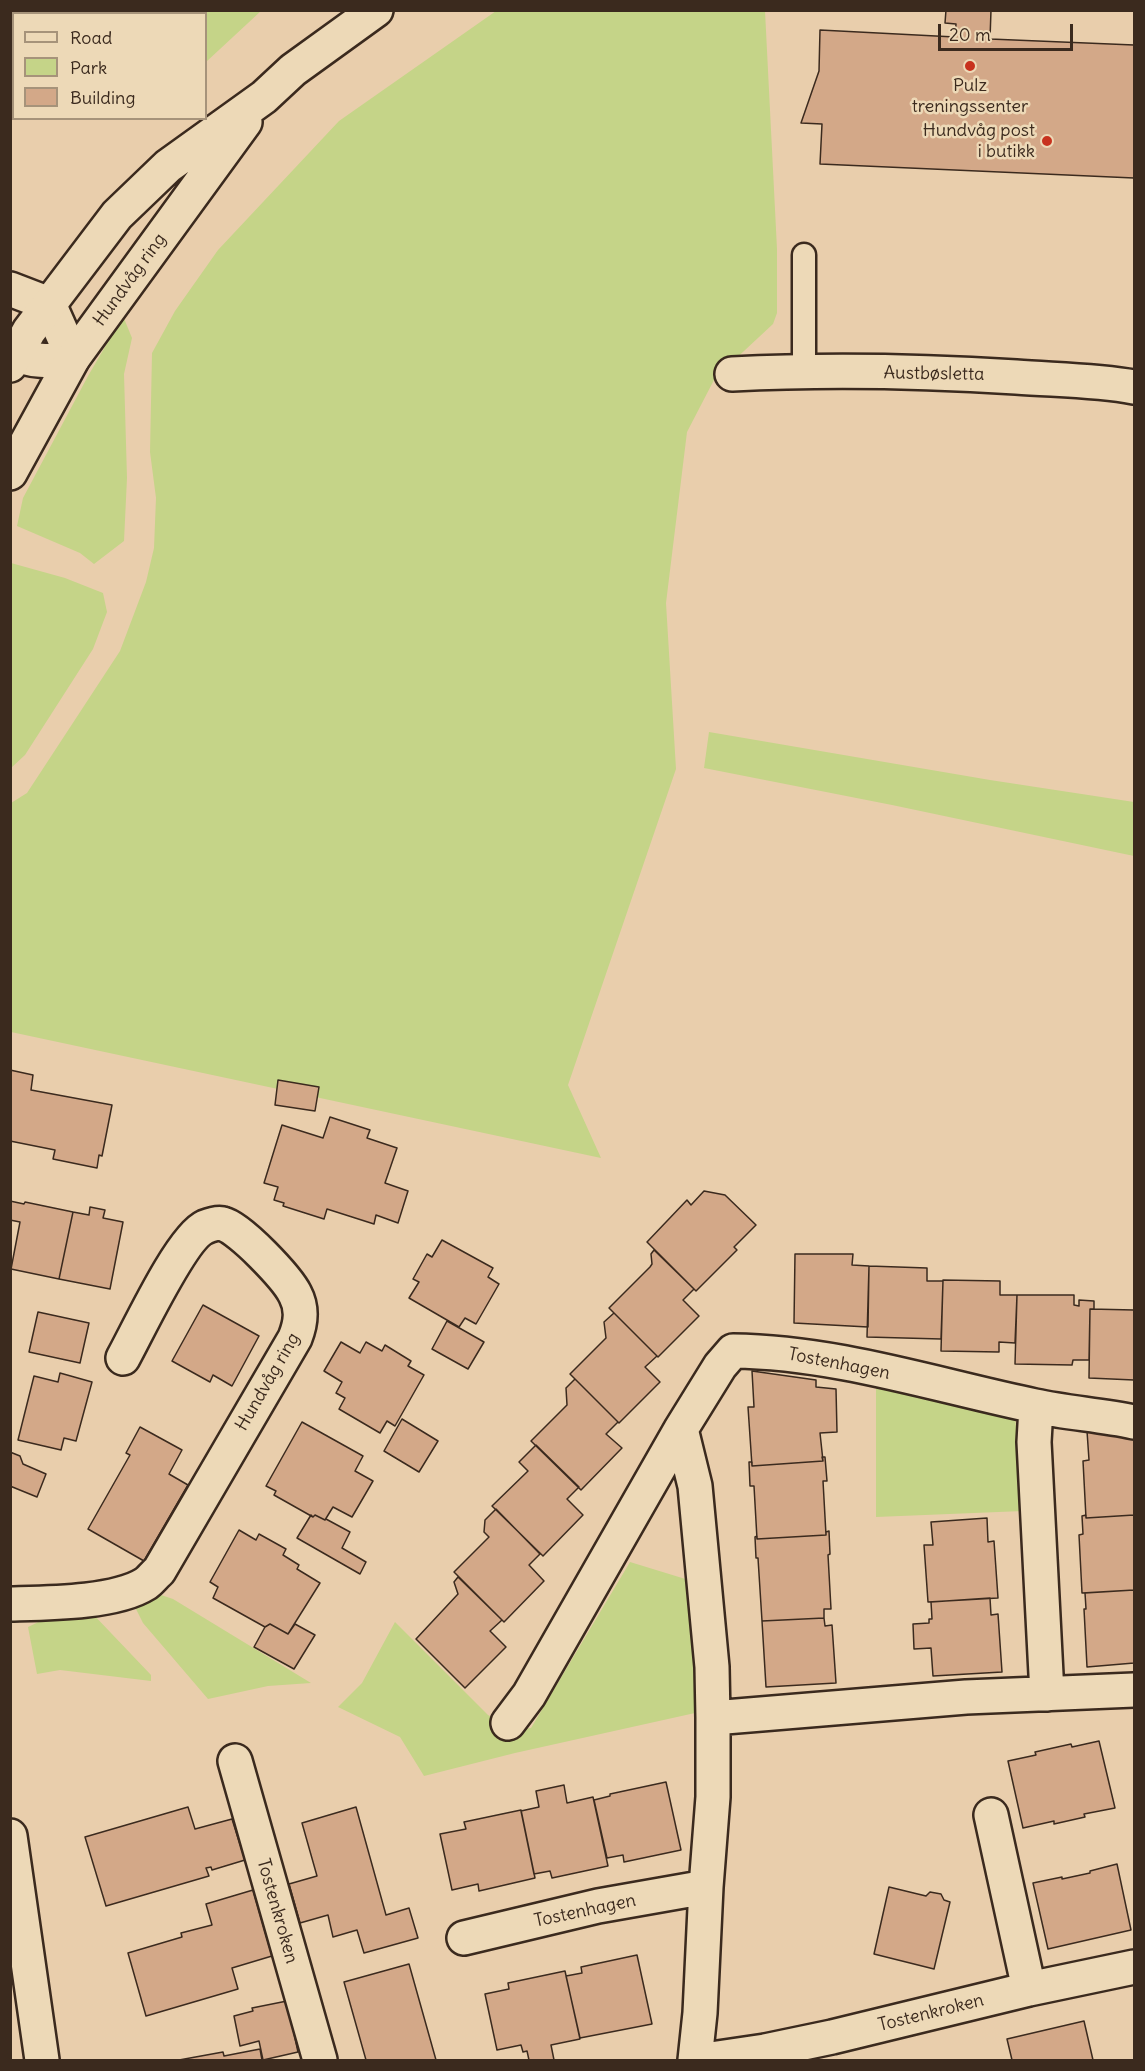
<!DOCTYPE html>
<html>
<head>
<meta charset="utf-8">
<style>
	body { margin:0 }
	#map { position:relative; width:1145px; height:2071px; overflow:hidden; background:#e9ceac; font-family:Delius,sans-serif }
	canvas { display:block }
	.frame { position:absolute; inset:0; border:12px solid #3b2a1e; pointer-events:none }
	.legend { position:absolute; left:12px; top:12px; width:195px; height:108px; box-sizing:border-box; background:#edd9b7; border:2px solid #a6937a; margin:0; padding:8px 10px; list-style:none; font-size:18px; color:#3b2a1e }
	.legend li { display:flex; align-items:center; gap:12px; height:30px }
	.legend b { width:30px; border:2px solid #a6937a }
	.scale { position:absolute; left:938px; top:24px; width:135px; height:27px; box-sizing:border-box; border:3px solid #3b2a1e; border-top:0; padding-left:8px; font-size:18px; line-height:21px; white-space:nowrap; color:#3b2a1e; -webkit-text-stroke:4px #edd9b7; paint-order:stroke }
</style>
</head>
<body>
<div id="map">
<canvas width="1145" height="2071"></canvas>
<div class="frame"></div>
<ul class="legend">
<li><b style="height:8px;background:#edd9b7"></b>Road</li>
<li><b style="height:16px;background:#c5d488"></b>Park</li>
<li><b style="height:16px;background:#d3a888"></b>Building</li>
</ul>
<div class="scale">20 m</div>
</div>
<script>
const context = document.querySelector('canvas').getContext('2d');
context.lineJoin = 'round';
function paint(path, color) {
  context.fillStyle = color;
  context.fill(path, 'evenodd');
}
function strokePath(path, color, width, dash) {
  context.strokeStyle = color;
  context.lineWidth = width;
  context.lineCap = dash ? 'butt' : 'round';
  context.setLineDash(dash || []);
  context.stroke(path);
}
function label(font, color, halo, rows, align = 'center') {
  context.font = font + ' Delius,sans-serif';
  context.lineWidth = 5;
  context.setLineDash([]);
  context.textBaseline = 'middle';
  context.strokeStyle = halo;
  context.fillStyle = color;
  for (const [text, x, y, turn = 0] of rows) {
    context.save();
    context.translate(x, y);
    context.rotate((+turn || 0) * Math.PI / 180);
    context.textAlign = isNaN(turn) ? turn : align;
    if (halo) context.strokeText(text, 0, 0);
    context.fillText(text, 0, 0);
    context.restore();
  }
}
paint(new Path2D(`
	M199,11V10L261,11L206,62V14L192,13Z
	M496,11H765L777,249V313L773,324L715,378L687,432L666,603L676,769L568,1085L601,1158L11,1032V803L27,793L120,651L146,582L154,548L156,498L150,452L152,353L175,311L218,250L339,121Z
	M123,316L132,338L124,374L127,478L124,541L94,564L80,553L17,526L23,498L88,376Z
	M11,563L65,578L103,593L107,612L93,649L25,755L11,768Z
	M709,732L990,780L1134,802V856L892,805L704,768Z
	M876,1387L1015,1416L1023,1511L876,1517Z
	M630,1562L692,1581L698,1692L695,1713L515,1753L424,1776L400,1737L338,1707L362,1683L395,1622L488,1715L512,1729L531,1728Z
	M161,1595L173,1599L311,1683L268,1686L208,1699L143,1623L135,1607Z
	M91,1612L151,1675V1681L60,1670L37,1674L28,1627L51,1616Z`), '#c5d488');
const building = new Path2D(`
	M946,10H991L990,39L1134,45V178L820,164L822,124L801,123L819,71L820,30L955,37L956,24L945,23Z
	M10,1070L33,1075L31,1090L112,1105L102,1156L99,1155L97,1168L53,1159L55,1150L10,1141Z
	M278,1080L319,1087L315,1111L275,1105Z
	M330,1117L370,1130L367,1138L397,1148L385,1183L408,1191L398,1223L376,1215L374,1224L327,1209L324,1219L283,1206L284,1203L274,1200L278,1187L264,1183L282,1125L323,1138Z
	M704,1191L725,1195L756,1225L734,1247L737,1250L696,1291L647,1242L687,1200L691,1205Z
	M10,1201L24,1204L25,1202L73,1212L59,1279L11,1269L20,1222L10,1220Z
	M90,1207L105,1210L103,1218L123,1222L110,1289L59,1279L73,1212L89,1215Z
	M442,1240L493,1268L488,1277L499,1284L476,1324L465,1318L459,1327L409,1298L419,1282L413,1279L427,1254L432,1257Z
	M654,1250L694,1289L683,1300L699,1316L658,1357L609,1308L650,1267L652,1264L651,1254Z
	M795,1254H853L852,1265L869,1266L868,1327L794,1323Z
	M869,1266L927,1268V1281H943L941,1339L867,1337Z
	M943,1280L1000,1281V1295H1017L1015,1343L999,1342V1352L941,1351Z
	M1017,1295H1074V1305L1079,1306V1300L1094,1301V1309H1090L1089,1360H1073L1072,1365L1015,1364Z
	M203,1305L259,1336L232,1386L213,1375L210,1382L172,1361Z
	M1090,1309L1134,1310V1380L1089,1378Z
	M38,1312L89,1323L80,1363L29,1352Z
	M614,1313L657,1356L645,1367L660,1382L619,1423L570,1374L606,1338L604,1322Z
	M447,1321L484,1342L468,1369L432,1349Z
	M341,1342L360,1353L366,1342L382,1351L385,1345L411,1361L408,1366L424,1375L395,1426L387,1421L380,1433L339,1409L345,1398L336,1393L342,1382L324,1371Z
	M752,1371L816,1380V1387L836,1389L837,1432L820,1433L823,1461L752,1466L748,1407H754Z
	M60,1373L92,1382L76,1441L64,1438L61,1450L18,1440L34,1376L58,1382Z
	M575,1379L618,1422L606,1434L622,1448L581,1490L531,1441L567,1405L566,1388Z
	M402,1419L438,1441L419,1472L384,1451Z
	M302,1422L363,1456L355,1471L373,1481L352,1517L333,1507L325,1520L315,1515L313,1517L274,1495L276,1491L266,1486Z
	M140,1427L182,1450L169,1474L188,1485L144,1561L88,1529L130,1455L126,1453Z
	M1087,1431L1134,1438V1515L1086,1518L1083,1461L1089,1460Z
	M536,1445L579,1487L567,1499L583,1515L543,1556L492,1506L528,1471L519,1462Z
	M10,1452L20,1456L23,1464L46,1474L37,1497L10,1486Z
	M822,1457H825L827,1481H823L826,1535L757,1539L754,1486H750L749,1462H752V1466L823,1461Z
	M496,1509L540,1554L529,1565L544,1581L504,1622L454,1572L489,1537L484,1532L485,1520Z
	M311,1515L313,1517L315,1515L325,1520L326,1519L350,1532L342,1548L366,1562L360,1574L297,1538Z
	M1086,1515V1518L1134,1515V1590L1082,1593L1079,1535L1083,1534L1082,1516Z
	M987,1518L988,1542L994,1541L998,1598L928,1602L924,1545H933L931,1522Z
	M239,1530L256,1540L259,1534L286,1549L283,1555L299,1565L297,1569L320,1583L288,1634L270,1624L265,1627L213,1598L218,1587L210,1582Z
	M829,1531L830,1554L828,1555L831,1609H824V1618L762,1621L758,1558H756L755,1537L757,1536V1539L826,1535V1532Z
	M458,1577L502,1620L490,1631L506,1647L465,1688L416,1639L458,1594L454,1582Z
	M1134,1590V1663L1087,1667L1084,1609H1086L1085,1593Z
	M990,1598L991,1615L998,1614L1002,1672L933,1676L931,1648L914,1649L913,1624L929,1623V1619H932L931,1602Z
	M824,1618L825,1626L832,1625L836,1683L766,1687L762,1621Z
	M270,1624L288,1634L295,1624L315,1635L294,1669L254,1647L265,1627Z
	M1099,1741L1115,1808L1084,1814L1085,1817L1054,1824V1821L1023,1828L1008,1761L1036,1755L1035,1752L1071,1744L1072,1747Z
	M666,1782L681,1850L624,1862L623,1855L607,1858L594,1800L610,1796V1794Z
	M564,1785L567,1803L593,1797L608,1866L552,1878L550,1871L534,1874L521,1811L539,1807L536,1791Z
	M188,1807L195,1829L232,1819L245,1860L212,1870L211,1867L206,1868L209,1876L106,1906L85,1837Z
	M356,1807L386,1915L409,1908L418,1938L364,1953L357,1930L333,1937L328,1915L300,1923L289,1884L317,1876L302,1823Z
	M521,1810L535,1878L479,1891L478,1884L452,1890L440,1834L466,1829L464,1822Z
	M1117,1864L1131,1930L1048,1949L1033,1883L1062,1877V1879L1090,1873V1871Z
	M889,1887L926,1896L930,1892L941,1894L944,1900L950,1902L934,1969L874,1954Z
	M253,1890L272,1956L232,1968L238,1989L146,2016L128,1953L182,1937L181,1933L212,1925L206,1904Z
	M637,1955L652,2024L580,2038L566,1976L582,1973L581,1967Z
	M409,1964L436,2060H366L344,1982Z
	M565,1971L580,2039L551,2045L554,2060H529L527,2051L523,2052L521,2045L497,2050L485,1994L509,1989L508,1983Z
	M287,2001L298,2052L263,2060L259,2041L240,2046L234,2016L253,2011L252,2008Z
	M1084,2021L1093,2060H1012L1007,2039Z
	M260,2049L262,2060H179L223,2052L224,2056Z`);
paint(building, '#d3a888');
strokePath(building, '#3b2a1e', 1.5);
const service = new Path2D(`
	M804,255V370`);
const minor = new Path2D(`
	M10,289L49,304L73,358C53,362 28,362 10,352
	M732,374C827,369 922,371 1016,377C1056,380 1096,380 1134,387
	M1036,1407L1034,1442L1047,1694
	M10,1604C46,1603 115,1603 145,1584C150,1581 154,1575 159,1571L295,1338C301,1323 303,1309 295,1294C287,1278 240,1228 223,1224C218,1222 210,1225 205,1227C181,1238 138,1331 123,1358
	M713,1718L966,1697L1134,1690
	M508,1723L529,1695L681,1429
	M235,1761L320,2060
	M991,1815L1029,1989
	M464,1938L598,1906L706,1887
	M695,2060L700,2013L706,1887L713,1797V1718L712,1667L695,1486L681,1429L720,1366L733,1351C835,1352 935,1385 1035,1406C1068,1413 1101,1415 1134,1422
	M704,2060L765,2051L832,2037L1029,1989L1134,1967`);
const secondary = new Path2D(`
	M10,365L29,331L117,215L168,166L264,97L293,70L376,10
	M10,473L73,358L245,122
	M10,1836L42,2060`);
strokePath(service, '#3b2a1e', 27);
strokePath(minor, '#3b2a1e', 38);
strokePath(secondary, '#3b2a1e', 38);
strokePath(service, '#edd9b7', 22);
strokePath(minor, '#edd9b7', 33);
strokePath(secondary, '#edd9b7', 33);
for (const [x, y, r, color] of [
	[970,66,6,"#c8321e"],
	[1047,141,6,"#c8321e"]
]) {
  const dot = new Path2D();
  dot.arc(x, y, r, 0, 2 * Math.PI);
  context.fillStyle = color;
  context.fill(dot);
  strokePath(dot, '#edd9b7', 2);
}
label('18px', '#3b2a1e', '#edd9b7', [
	["Pulz",970,86],
	["treningssenter",970,107],
	["Hundvåg post",1035,131,"right"],
	["i butikk",1035,152,"right"]
]);
label('18px', '#3b2a1e', '#edd9b7', [
	["Hundvåg ring",130,280,-54],
	["Austbøsletta",934,374,1],
	["Tostenhagen",839,1364,11],
	["Hundvåg ring",268,1382,-60],
	["Tostenkroken",277,1911,74],
	["Tostenhagen",585,1911,-12],
	["Tostenkroken",931,2013,-14]
]);
</script>
</body>
</html>
